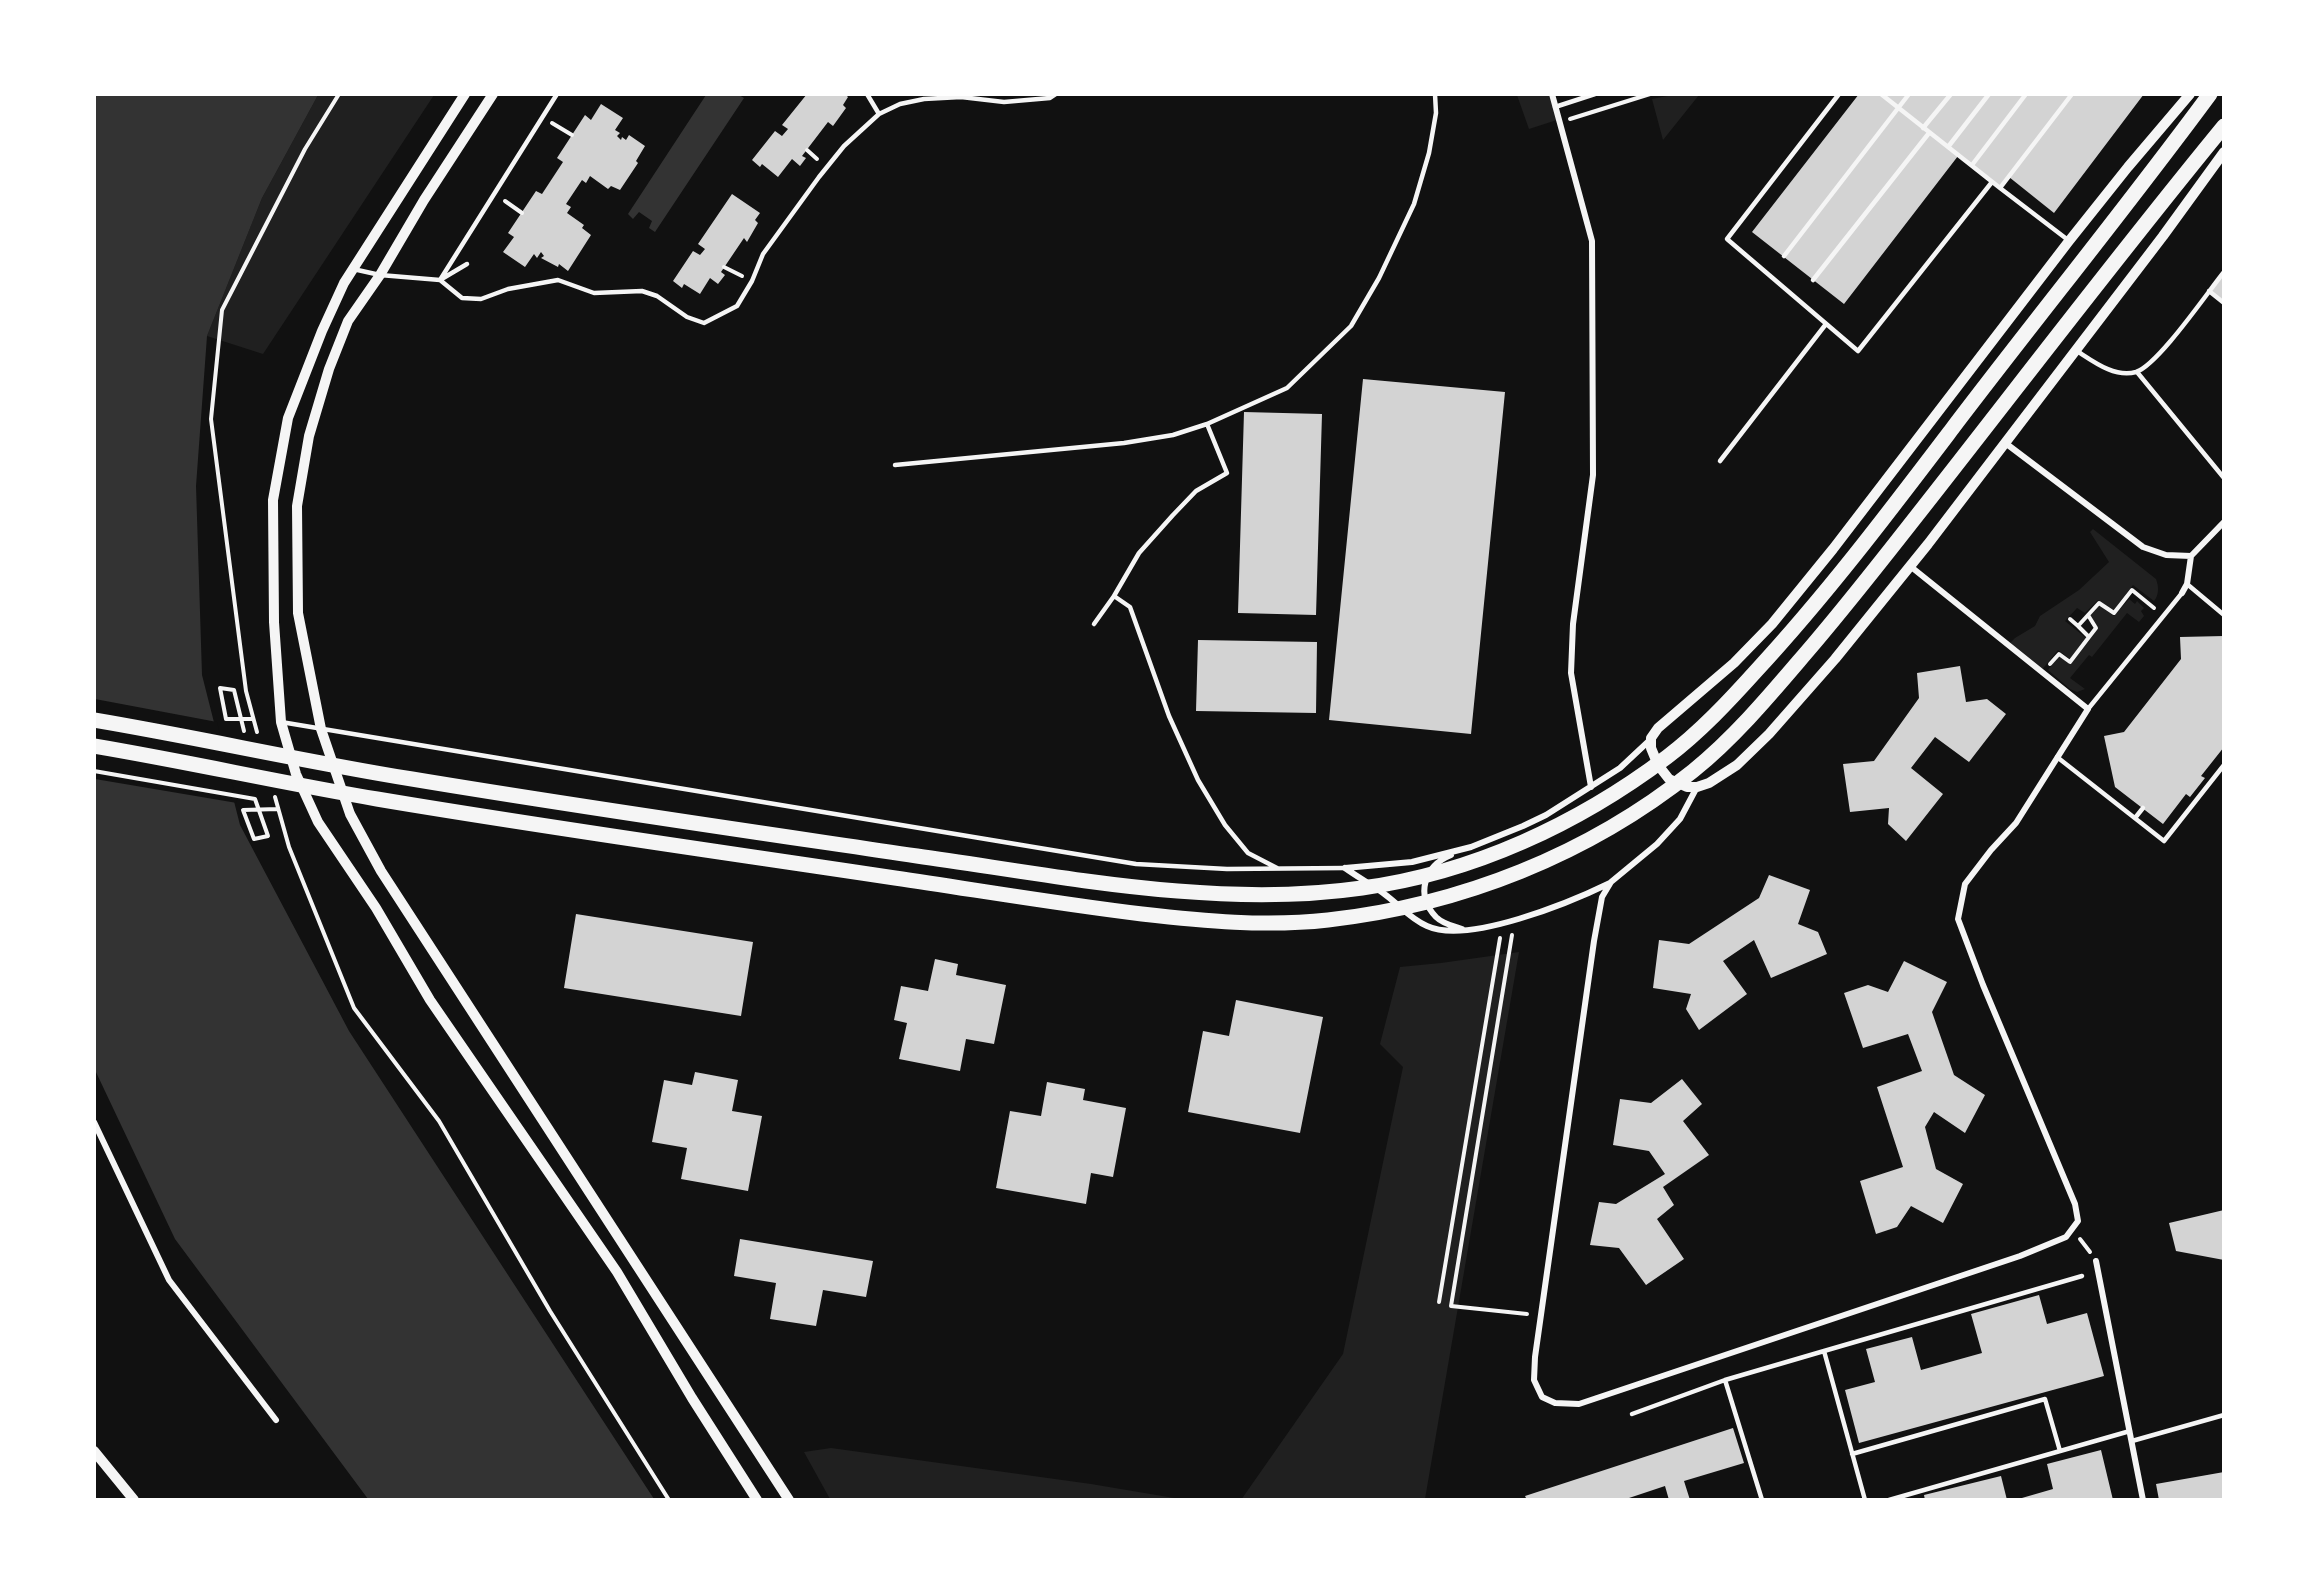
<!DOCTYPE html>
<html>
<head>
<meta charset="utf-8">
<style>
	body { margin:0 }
	#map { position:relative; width:2318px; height:1594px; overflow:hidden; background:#111; font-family:Raleway,sans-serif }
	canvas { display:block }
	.frame { position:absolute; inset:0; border:96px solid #fff; pointer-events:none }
</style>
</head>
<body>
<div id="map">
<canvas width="2318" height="1594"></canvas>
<div class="frame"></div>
</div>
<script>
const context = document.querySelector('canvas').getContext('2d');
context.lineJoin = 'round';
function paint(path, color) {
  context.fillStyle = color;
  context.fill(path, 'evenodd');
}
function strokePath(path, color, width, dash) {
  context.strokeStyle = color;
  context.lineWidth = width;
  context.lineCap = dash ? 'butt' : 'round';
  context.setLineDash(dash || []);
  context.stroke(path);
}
paint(new Path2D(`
	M318,95H434L263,354L207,336L262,198Z
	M1517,95H1552L1560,119L1529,129Z
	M1673,95H1699L1663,140L1652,99Z
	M2093,529L2156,579C2159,587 2159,595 2154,601L2133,585L2113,611L2098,600L2085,613L2077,608L2065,621L2086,638L2070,659L2058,650L2041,671L2008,645L2015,638L2035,626L2040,616L2079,590L2109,562L2090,532Z
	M2129,599L2135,604L2137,601L2144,608L2141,611L2144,616L2139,622L2127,613L2092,657L2089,655L2070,678L2085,689L2077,692L2070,689L2048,670L2059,656L2071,664L2098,629L2090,615L2099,605L2114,616Z
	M1519,952L1425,1499L1241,1500L1343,1354L1403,1067L1380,1044L1400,967L1441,963Z
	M831,1448L1091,1484L1180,1499H830L804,1452Z`), '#202020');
paint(new Path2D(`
	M95,95H318L262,198L207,336L196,486L202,675L240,825L349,1031L654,1499H368L175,1239L95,1070Z
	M706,95H739L744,98L655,232L649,228L652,221L639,212L633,219L628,214Z`), '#333');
paint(new Path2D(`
	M95,699L217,722L237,803L95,779Z`), '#111');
paint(new Path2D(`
	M807,94H845L848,97L843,105L846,108L833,126L828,122L802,156L806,158L800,166L792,159L778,177L762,164L760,167L752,160L775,131L782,136L788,129L782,125Z
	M1859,94H2144L2054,213L2009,177L2000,188L1958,156L1844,304L1752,232Z
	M601,104L623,118L615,130L620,133L617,136L621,140L622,137L626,140L629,135L645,146L636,161L638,163L620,190L611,186L608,189L590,176L586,183L582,180L566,204L571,207L567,213L584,225L582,228L591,235L568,271L559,264L558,267L541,258L544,256L541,252L537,258L534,254L525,267L503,252L514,237L508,233L536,191L542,194L563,162L557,158L585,115L591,120Z
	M732,194L760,213L755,220L758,223L747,242L744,238L721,272L725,275L718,284L710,278L700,294L684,284L682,288L673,281L693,251L700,255L705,249L698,244Z
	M2224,272V303L2209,291Z
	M1363,379L1505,392L1471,734L1329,720Z
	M1244,412L1322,414L1316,615L1238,613Z
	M2224,636V747L2201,776L2205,778L2190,797L2186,794L2163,824L2115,787L2104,736L2124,732L2181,659L2180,637Z
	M1198,640L1317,642L1316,713L1196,711Z
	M1960,666L1966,702L1987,699L2006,714L1969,762L1935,737L1911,768L1943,794L1906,841L1888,824L1889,808L1850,812L1843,764L1874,761L1919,698L1917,673Z
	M1769,875L1810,890L1798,924L1818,932L1827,954L1771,978L1754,940L1723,961L1747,994L1699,1030L1686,1009L1691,994L1653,988L1659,940L1689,944L1759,898Z
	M576,914L753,942L741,1016L564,988Z
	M935,959L958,964L956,975L1006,985L994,1044L966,1039L960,1071L899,1059L907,1023L894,1020L901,986L928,991Z
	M1904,961L1947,982L1932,1012L1954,1075L1985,1095L1965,1133L1934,1112L1925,1127L1936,1169L1963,1184L1943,1223L1911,1206L1897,1227L1876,1234L1860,1181L1903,1167L1877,1087L1922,1071L1908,1034L1863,1048L1844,993L1868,985L1888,992Z
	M1236,1000L1323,1017L1300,1133L1188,1112L1203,1031L1229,1036Z
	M695,1072L738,1080L732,1111L762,1116L748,1191L681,1179L687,1148L652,1142L664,1080L692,1085Z
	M1682,1079L1702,1104L1683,1121L1709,1155L1663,1187L1674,1205L1657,1219L1684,1259L1646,1285L1619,1248L1590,1245L1599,1202L1616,1204L1665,1174L1649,1151L1613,1145L1620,1099L1651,1103Z
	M1047,1082L1085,1089L1083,1100L1126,1108L1113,1177L1091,1173L1086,1204L996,1188L1010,1111L1041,1116Z
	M2224,1210V1260L2176,1251L2169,1223Z
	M740,1239L873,1261L866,1297L823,1290L816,1326L770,1319L776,1283L734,1276Z
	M2039,1295L2047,1324L2087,1313L2104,1376L1859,1443L1845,1390L1875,1382L1866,1349L1912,1337L1921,1370L1982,1353L1971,1314Z
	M1733,1428L1744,1463L1684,1481L1690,1500H1669L1665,1486L1623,1500H1527L1525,1496Z
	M2101,1450L2113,1500H2015L2053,1489L2047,1464Z
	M2224,1472V1500H2159L2156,1484Z
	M2001,1476L2007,1500H1925L1924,1495Z`), '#d3d3d3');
strokePath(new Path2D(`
	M1570,119L1650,94
	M552,123L572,135
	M807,150L817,159
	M505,201L522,213
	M724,267L742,276
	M2088,615L2096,628L2089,637
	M2070,619L2078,626
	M2050,664L2059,654L2070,662L2089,637L2078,626L2099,603L2114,613L2132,590L2154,608
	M244,731L234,690L220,688L226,719H253
	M257,732L246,691L211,419L222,310L305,149L339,94
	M94,771L255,799L268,836L254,839L243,810L278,809
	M275,797L289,847L354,1008L439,1121L550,1311L669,1500
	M1512,935L1451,1306L1527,1314
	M2080,1239L2090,1252
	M1439,1302L1500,938`), '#f5f5f5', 4);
strokePath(new Path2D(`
	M557,94L440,280L462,298L481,299L508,289L558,280L594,293L642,291L657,296L687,317L704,323L737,306L752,281L763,254L819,177L844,146L879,114L900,104L924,99L961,97L1004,102L1050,98L1056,94
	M867,94L879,114
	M1839,94L1727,239L1858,351L1992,182
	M1881,94L2000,188
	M1555,107L1595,94
	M1923,128L1951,94
	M1948,147L1989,94
	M1972,165L2026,94
	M2068,240L2000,188L2072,94
	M1784,256L1909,94
	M353,269L380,275L440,280L467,264
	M1813,280L1929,133
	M2209,291L2224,303
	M2077,351C2094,362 2115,378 2136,372C2158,365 2207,293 2224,272
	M2137,372L2224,478
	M1720,461L1826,324
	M895,465L1124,443L1173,435L1207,424
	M2187,584L2224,615
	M1094,624L1114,596
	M2088,709L2182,593
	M281,722L1136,864L1227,869L1345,868
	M2057,757L2164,841L2224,765
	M2135,818L2143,808
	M1277,868L1248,853L1225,825L1198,780L1169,716L1130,607L1114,596L1139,553L1173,515L1196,491L1227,473L1207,424L1287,388L1351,326L1379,278L1414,204L1429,153L1436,113L1435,94
	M1632,1414L1725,1380
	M2132,1441L2224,1415
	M1852,1454L2045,1399L2060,1451
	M1762,1500L1725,1380L1824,1351
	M1865,1500L1824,1351L2082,1276
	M1889,1500L2130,1431`), '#f5f5f5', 4.5);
strokePath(new Path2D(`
	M1552,94L1592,241L1593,475L1573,624L1571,673L1591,787
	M2004,442L2143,547L2166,555L2191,556L2224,522
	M2182,593L2187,584L2191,556
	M1697,787L1680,819L1657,844L1611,882L1602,897L1594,941L1535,1357L1534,1380L1542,1397L1555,1403L1579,1404L2020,1256L2066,1237L2078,1221L2075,1204L1983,985L1958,919L1965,884L1991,850L2016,823L2088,709L1910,566
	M1451,855C1424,866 1415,895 1436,917C1443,924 1453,926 1462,929
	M1345,868L1412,862L1471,847L1523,826L1546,815L1620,768L1651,739
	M1345,868C1359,878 1374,886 1387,896C1401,907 1411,919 1427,926C1468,945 1571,902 1610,883
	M94,1122L169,1280L276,1420
	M2096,1261L2143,1500`), '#f5f5f5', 6);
strokePath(new Path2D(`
	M465,94L344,283L322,331L288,418L273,500L274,622L281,722L296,774L318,822L376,908L430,1000L617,1272L692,1398L757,1500
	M493,94L424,200L380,275L348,321L329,369L309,436L297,506L298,613L321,729L350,814L381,871L789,1500
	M2190,94L2128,167L2069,241L1833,549L1772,624L1734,663L1658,728L1651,738V748L1658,765L1669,779L1687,787H1697L1709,783L1737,765L1769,734L1835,659L1928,544L2163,236L2224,152
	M94,1451L134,1500`), '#f5f5f5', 10);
strokePath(new Path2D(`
	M94,720C201,738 306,762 412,779C580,807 748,831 917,856C1060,876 1217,909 1362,888C1473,873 1578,824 1667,757C1700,732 1729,701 1756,671C1827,594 1889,512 1952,429C2037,317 2126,208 2210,94
	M94,746C189,762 282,783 377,799C549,828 722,852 895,878C977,890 1059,904 1142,914C1203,921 1266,927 1328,920C1461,905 1588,855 1693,771C1735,737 1770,695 1805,654C1843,610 1879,564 1915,518C2018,387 2118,255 2224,126`), '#f5f5f5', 15);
</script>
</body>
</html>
